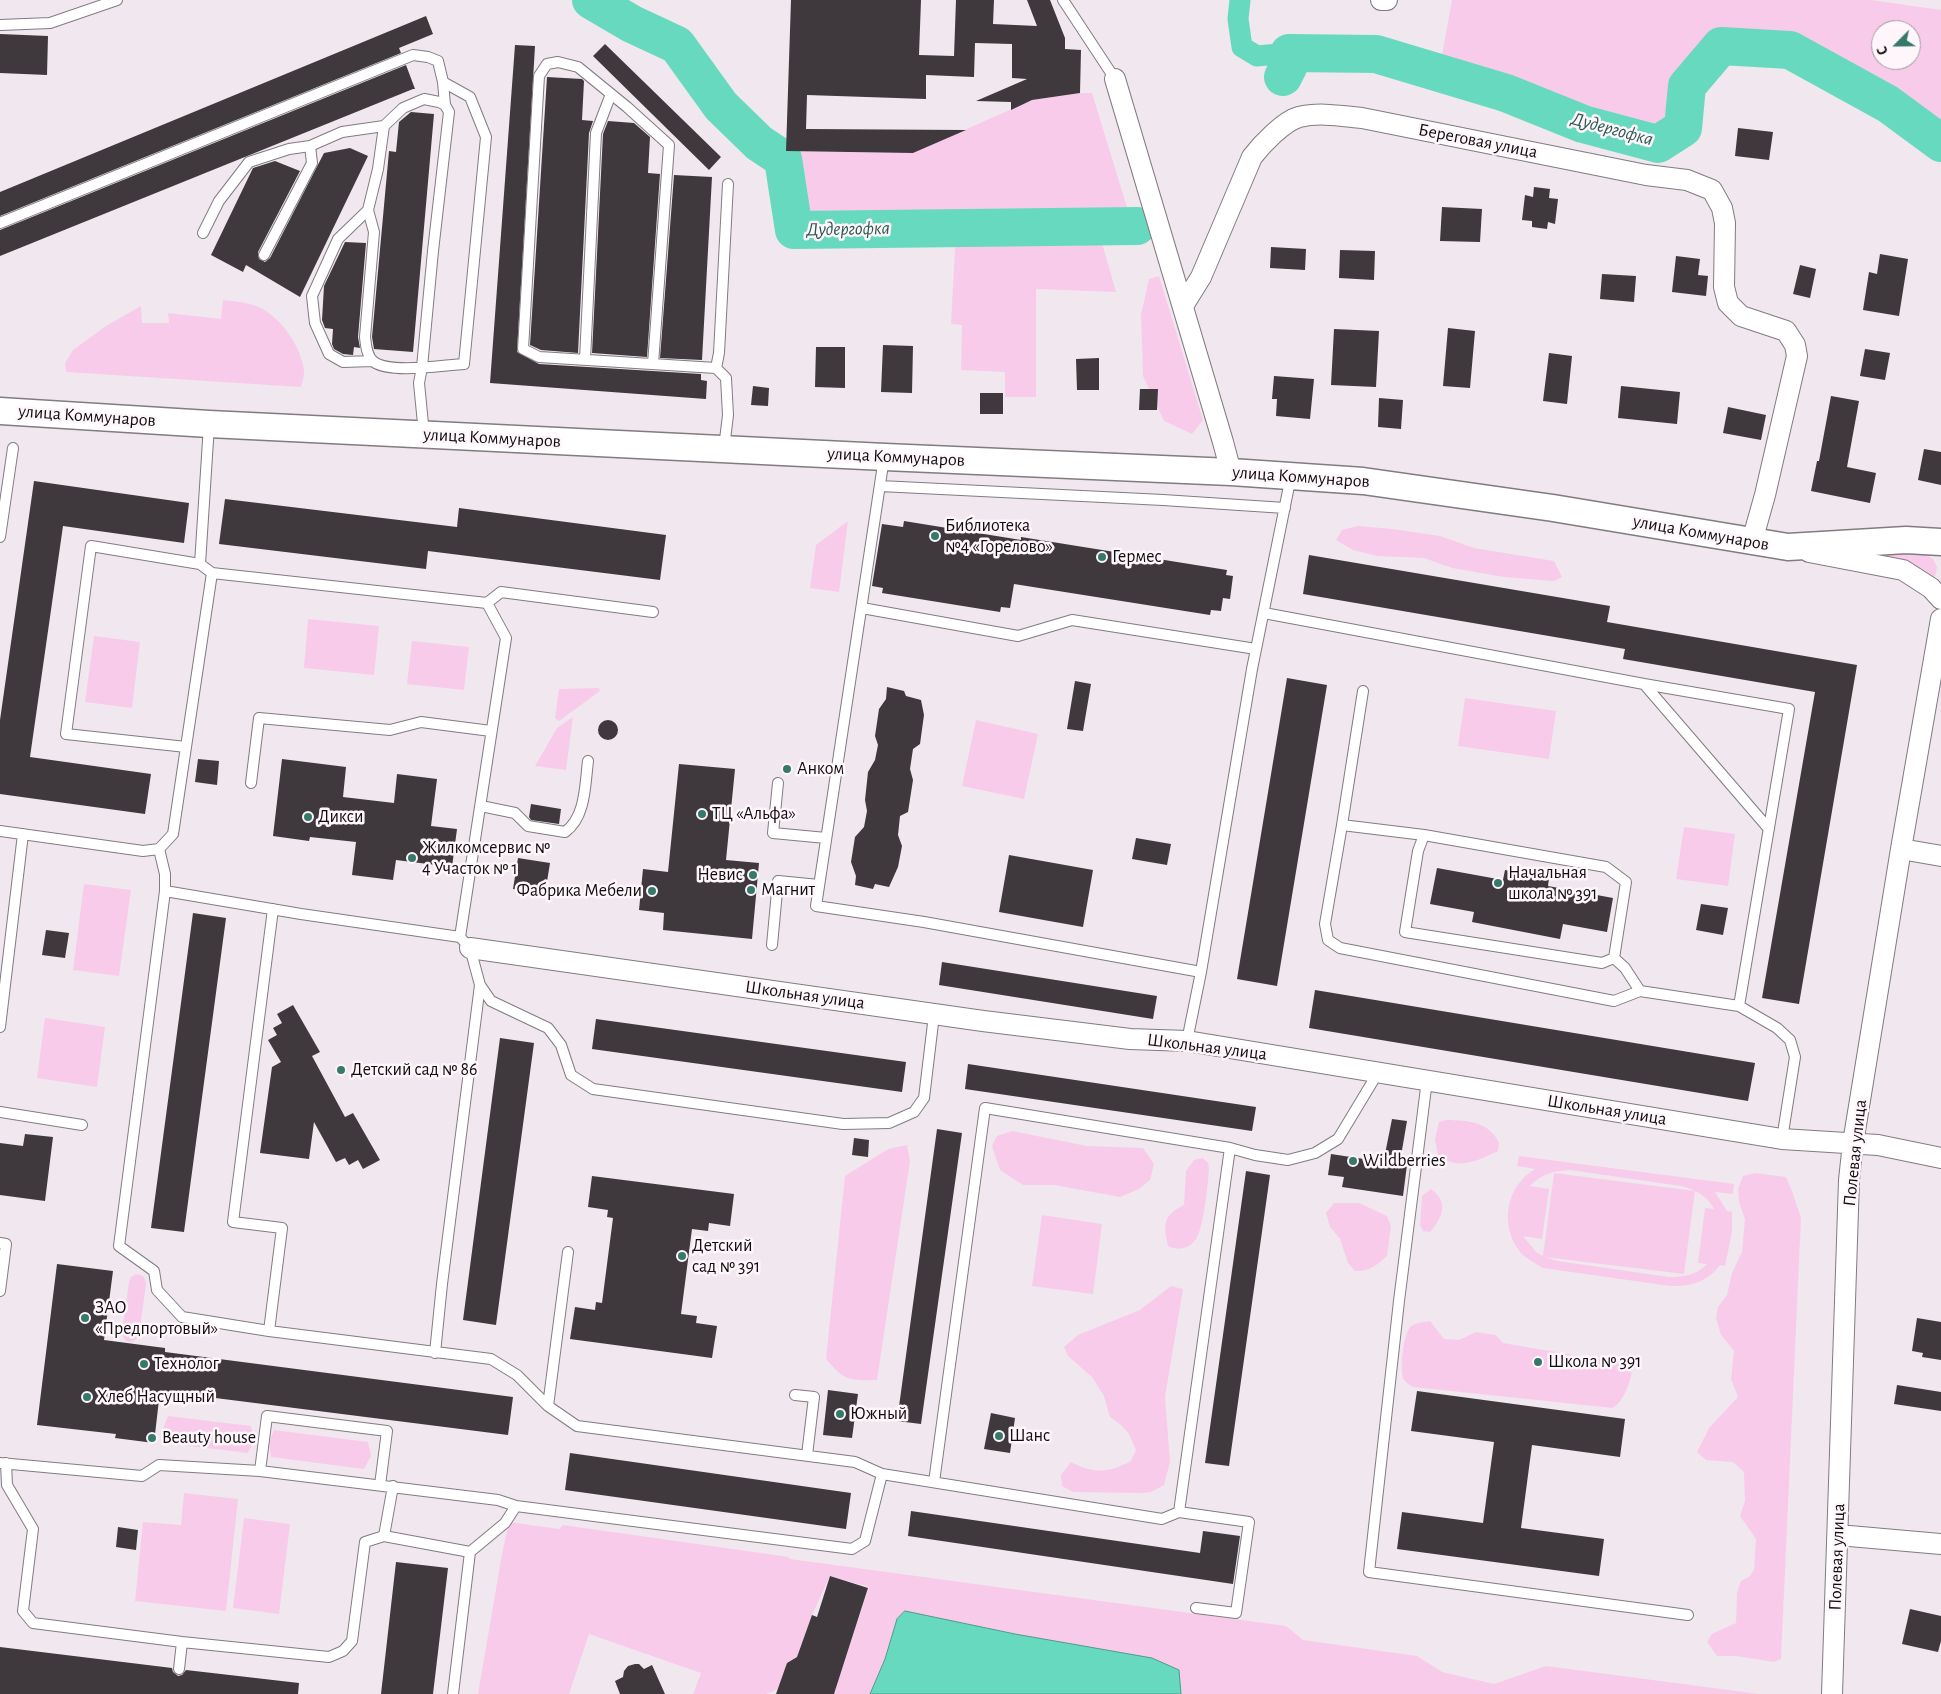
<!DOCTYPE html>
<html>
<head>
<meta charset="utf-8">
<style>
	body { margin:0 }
	#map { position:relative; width:1941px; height:1694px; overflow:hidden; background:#f0e8ee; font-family:"Alegreya Sans",sans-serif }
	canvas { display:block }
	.north { position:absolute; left:1871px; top:20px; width:50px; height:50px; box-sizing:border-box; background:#fef6fb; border:1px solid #9e999c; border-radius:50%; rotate:247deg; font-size:14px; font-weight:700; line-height:20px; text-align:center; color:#0f0d0e }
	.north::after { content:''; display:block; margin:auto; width:18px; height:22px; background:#36796a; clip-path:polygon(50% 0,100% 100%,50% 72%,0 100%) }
</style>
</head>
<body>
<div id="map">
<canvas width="1941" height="1694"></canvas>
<div class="north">С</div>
</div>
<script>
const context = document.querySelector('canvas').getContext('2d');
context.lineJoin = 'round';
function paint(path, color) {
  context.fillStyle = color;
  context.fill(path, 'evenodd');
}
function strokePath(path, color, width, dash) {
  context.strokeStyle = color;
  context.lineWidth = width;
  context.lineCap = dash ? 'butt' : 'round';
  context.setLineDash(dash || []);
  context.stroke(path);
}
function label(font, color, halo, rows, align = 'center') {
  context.font = font + ' "Alegreya Sans",sans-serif';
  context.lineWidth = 5;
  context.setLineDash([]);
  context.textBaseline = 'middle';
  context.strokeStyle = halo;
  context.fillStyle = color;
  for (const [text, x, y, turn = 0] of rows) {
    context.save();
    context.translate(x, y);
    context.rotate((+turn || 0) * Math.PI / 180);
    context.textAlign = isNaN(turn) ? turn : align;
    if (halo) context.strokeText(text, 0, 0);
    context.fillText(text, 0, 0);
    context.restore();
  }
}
paint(new Path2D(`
	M1452,0H1871L1941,10V123L1893,87L1804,40L1725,34L1695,52L1683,85L1665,124L1656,129L1644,132L1618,128L1589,120L1542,97L1440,66ZM1881,30H1911V60H1881Z
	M1080,93H1092L1130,217L798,222L786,151L913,153L1032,100Z
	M1098,229L1116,292L1036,289V397H1005V372L961,370L962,325L951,324L956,230Z
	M1159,276L1203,420L1192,434L1164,421L1143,376L1141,315L1149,279Z
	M223,300C235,301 250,303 261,308C282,319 302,348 304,371C305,376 302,382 301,387L66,372L65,363L73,350L106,326L141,306L142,323H169L168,313L221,319Z
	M848,521L839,592L810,588L816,545Z
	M1358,526L1392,529L1440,536L1474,548L1554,561L1562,577L1554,581L1504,577L1452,568L1424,558L1377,556L1353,550L1336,540L1342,530Z
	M1857,552H1923L1933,559L1937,567L1935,576L1933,578Z
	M308,619L379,626L374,675L304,668Z
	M94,636L140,642L132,708L85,702Z
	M412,641L469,647L464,690L407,684Z
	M599,688L600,691L559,721L555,718L559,689Z
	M1465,698L1556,711L1549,759L1458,746Z
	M573,717L566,770L535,766L557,728Z
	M976,720L1038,734L1024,799L962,786Z
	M1684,827L1735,834L1728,886L1676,879Z
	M84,884L131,890L119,976L73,970Z
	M45,1018L105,1027L97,1087L37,1078Z
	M1446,1120C1467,1120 1490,1122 1499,1143L1498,1151C1477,1161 1458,1171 1438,1155L1435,1139L1439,1122Z
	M1012,1131L1087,1146L1143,1148L1154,1164L1150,1180L1139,1189L1120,1197L1054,1185H1023L1000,1170L992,1146L997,1136Z
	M907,1145L910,1161L877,1380C848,1381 844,1380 826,1359L845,1176L888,1149Z
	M1519,1156L1734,1184L1733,1194L1715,1192L1727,1211L1732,1212V1232L1725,1266L1720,1265C1708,1282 1689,1287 1670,1286L1543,1268C1535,1263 1526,1259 1520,1252C1499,1225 1506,1186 1535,1169L1517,1166ZM1570,1170L1681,1186C1695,1190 1707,1195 1714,1209L1705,1208L1698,1263L1707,1264C1697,1275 1683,1277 1669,1277L1558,1261L1544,1257L1684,1274L1695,1191L1554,1173L1543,1256L1536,1252L1523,1236L1542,1239L1549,1189L1530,1186C1541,1174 1553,1171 1570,1170Z
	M1203,1158L1208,1163L1209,1168C1208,1184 1204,1227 1196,1239C1189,1249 1179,1251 1168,1246C1163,1225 1163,1215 1184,1205L1186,1171L1194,1160Z
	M1755,1173L1786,1177L1792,1191L1801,1218L1781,1659L1774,1662L1736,1656H1717L1707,1642L1712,1634L1736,1623L1737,1593L1741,1581L1749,1577L1754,1570L1756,1539L1740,1516L1745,1501L1744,1472L1733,1462L1706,1460L1697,1452L1709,1428L1738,1397L1731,1379L1734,1351L1721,1335L1716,1318L1718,1307L1727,1295L1732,1273L1742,1252L1745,1219L1739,1202L1738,1189L1743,1176Z
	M1431,1189C1449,1202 1443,1217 1430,1232L1423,1231L1420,1225L1422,1196Z
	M1334,1203H1359L1387,1216L1391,1226L1387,1256C1377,1265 1369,1272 1355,1271L1348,1263L1340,1239L1330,1227L1326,1213Z
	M1042,1215L1102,1224L1093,1294L1032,1286Z
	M136,1274C143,1275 145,1277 146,1284L139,1335C134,1345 123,1344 122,1332L129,1282L131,1277Z
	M1171,1286L1183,1289L1165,1397L1170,1462L1164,1485L1151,1492L1143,1493L1073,1492L1062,1486L1061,1475L1071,1462C1094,1474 1108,1473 1131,1461L1136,1450L1129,1434L1120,1424L1110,1417L1104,1396L1092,1377L1068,1356L1064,1347L1078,1335L1140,1310Z
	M1430,1321L1444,1339L1459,1340L1476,1332L1496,1335L1503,1343L1621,1363L1632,1373C1628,1387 1624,1400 1613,1408L1413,1387C1410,1385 1406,1383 1404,1380C1399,1372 1403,1333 1411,1326C1416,1323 1424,1322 1430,1321Z
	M168,1416L251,1426L254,1440L248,1453L165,1443L163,1429Z
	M274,1430L368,1442L371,1456L364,1469L271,1457L269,1443Z
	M184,1493L238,1499L226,1611L135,1601L143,1522L181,1525Z
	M244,1518L290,1524L279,1614L233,1608Z
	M509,1522L559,1529L563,1525L789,1557L790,1559L1286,1626L1303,1640L1417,1656L1442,1672L1494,1684L1546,1666L1759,1694H834L869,1587L830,1576L812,1615L797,1657L787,1663L778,1689L766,1694H693L701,1673L589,1634L569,1694H478L502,1554Z`), '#f9cbeb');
const water = new Path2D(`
	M905,1611L1015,1634L1152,1658L1179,1670L1181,1694H870L885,1659L897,1619Z`);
paint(water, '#67d9bf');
strokePath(water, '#4d9c8a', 1);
strokePath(new Path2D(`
	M1240,0L1238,19L1242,47L1257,56L1289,53`), '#67d9bf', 21);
strokePath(new Path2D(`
	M591,0L632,24L677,45L721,106L759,143L783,159L794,230L1137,226
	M1283,77L1289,65V53L1376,54L1506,93L1583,124L1658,144L1683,128L1687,86L1721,46L1790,50L1888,104L1941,143`), '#67d9bf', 38);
paint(new Path2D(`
	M791,0H921L919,55L954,56L956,0H994L993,24L1037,26L1027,0H1050L1065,38V49L1081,50L1080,93L1032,100L1011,110V102L976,101L1027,79L1012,78V44L975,43L974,77L926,75V99L807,95L806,129L966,130L913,153L786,151Z
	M426,16L433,34L399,48L401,53L0,216V192Z
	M0,34L48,36L47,75L0,73Z
	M605,44L721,157L709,170L593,56Z
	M515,45L535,46L517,352L539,364L701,374V380L707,381L706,399L490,383Z
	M406,65L415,89H413L0,256V230Z
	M547,77L582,79L584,81L582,120L593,121L589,133L578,353L541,350L530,345Z
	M411,112L434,114L413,352L374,349L372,337L389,151L396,152L399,122Z
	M608,121L634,123L650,137L648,173L660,174L647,357L592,353L603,134Z
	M1738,128L1773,132L1769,160L1735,156Z
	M350,148L368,156L300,297L246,265L243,272L211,255L253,168L275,161L300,171L258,252L259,259L265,262L270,258L324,153Z
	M674,175L712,177L702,360L660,358Z
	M1534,187L1550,189L1549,198L1558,199L1555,224L1548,222L1547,229L1532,227V221L1522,220L1525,195L1533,197Z
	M1442,207L1482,209L1480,242L1440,241Z
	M345,242L366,243L358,337L360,348L354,347L353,355L343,354L334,349L332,344L333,329L325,328L322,320L324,286Z
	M1271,247L1306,249L1305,270L1270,268Z
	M1340,250L1375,251L1374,280L1339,278Z
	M1880,254L1908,259L1899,316L1863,310L1869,272L1877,274Z
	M1676,256L1700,259L1698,275L1708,276L1706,296L1672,292Z
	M1800,265L1816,269L1810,298L1793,294Z
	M1602,274L1636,276L1634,302L1600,299Z
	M1448,328L1475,331L1470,388L1443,386Z
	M1334,329L1379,331L1376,387L1331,385Z
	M883,345L913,346L912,393L881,392Z
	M816,347H845V388L815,387Z
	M1865,349L1890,353L1885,380L1860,376Z
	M1549,353L1572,356L1567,404L1543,401Z
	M1099,358V390H1077L1076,359Z
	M1274,376L1314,379L1310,419L1276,416L1277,399H1272Z
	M753,386L769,388L768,406L751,405Z
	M1621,386L1680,392L1677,424L1618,418Z
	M1140,389H1158L1157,410H1139Z
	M980,393H1003V414H980Z
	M1831,396L1859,401L1847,467L1876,473L1870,503L1811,491L1817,461H1819Z
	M1379,398L1403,400L1401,429L1378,427Z
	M1728,407L1766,415L1761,440L1723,433Z
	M1924,449L1941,452V485L1918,480Z
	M34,481L189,503L184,543L63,526L30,757L151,774L145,814L0,794V720Z
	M225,499L457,527L459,508L666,535L660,580L428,551L426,569L219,544Z
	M904,521L1021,540V537L1227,570L1226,575L1233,576L1230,599L1223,598L1221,611L1211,610L1210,615L1014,584L1010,608L1001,607L1000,612L882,593L883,588L872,586L882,524L903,527Z
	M1309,555L1610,606L1607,622L1857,665L1799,1004L1762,998L1815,692L1623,659L1625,649L1303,594Z
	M1287,678L1327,685L1277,986L1237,979Z
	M1075,681L1091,684L1083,731L1067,729Z
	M887,687L904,691L906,696L921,700L924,715L920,744L913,749L910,769L913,780L908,812L900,816L898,835L902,846L898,867L889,887L875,884L873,889L855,885L856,876L851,862L855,837L864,827L867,811L865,800L868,772L875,760L878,745L875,736L879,709L886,699Z
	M598 730a10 10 0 1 1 20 0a10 10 0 1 1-20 0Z
	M198,759L219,761L217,785L195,782Z
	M282,759L346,767L343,797L394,803L397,774L437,779L431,826L457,829L452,867L396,860L393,880L352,875L356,842L310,837L309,841L273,836Z
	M679,764L735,769L726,860L759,863L752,939L663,930L664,913L639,910L643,869L668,872Z
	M531,804L561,809L559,824L531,820L529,817Z
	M1136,838L1171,844L1167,865L1132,859Z
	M1009,855L1093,870L1083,927L999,912Z
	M518,858L550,863L545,894L513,889Z
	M1437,868L1503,880L1505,870L1549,878L1548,886L1613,898L1607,932L1563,924L1560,939L1472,922L1474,912L1430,904Z
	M1701,904L1728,908L1723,935L1696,930Z
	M193,913L226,918L184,1232L151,1228Z
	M46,930L69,933L65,958L42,955Z
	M942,962L1157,996L1153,1019L939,985Z
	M1315,990L1755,1063L1748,1101L1309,1028Z
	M293,1005L320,1052L312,1056L345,1117L353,1113L380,1160L363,1169L358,1160L349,1165L345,1158L336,1162L314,1122L309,1159L260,1153L272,1067L281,1062L268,1040L277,1035L273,1028L282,1023L277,1014Z
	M596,1019L906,1062L902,1092L592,1049Z
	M500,1038L534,1043L496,1325L463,1320Z
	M968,1064L1256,1107L1252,1131L965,1089Z
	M1392,1119L1407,1121L1401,1156L1408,1157L1403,1196L1342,1187L1344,1177L1328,1175L1331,1154L1377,1161V1153L1385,1154Z
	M937,1129L962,1133L921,1424L897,1421Z
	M25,1134L53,1137L45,1201L0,1195V1143L23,1146Z
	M854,1138L869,1140L868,1157L852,1155Z
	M1246,1171L1270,1175L1229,1466L1205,1463Z
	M592,1176L734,1194L730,1226L709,1223L708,1231L692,1229L681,1314L697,1316L696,1323L717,1326L712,1358L570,1339L575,1307L595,1310L596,1302L602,1303L613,1218L607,1217L608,1210L588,1207Z
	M57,1264L113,1271L104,1340L165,1348V1352L513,1397L508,1435L160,1391L154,1443L115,1438L116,1434L37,1425Z
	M1917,1318L1941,1322V1360L1922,1357L1923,1353L1912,1351Z
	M1897,1385L1941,1392V1411L1894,1404Z
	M828,1390L858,1394L852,1438L823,1435Z
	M1417,1391L1625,1419L1620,1457L1532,1445L1521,1528L1604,1539L1599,1576L1397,1549L1402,1512L1483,1523L1494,1442L1411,1431Z
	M991,1413L1015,1418L1010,1453L984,1449Z
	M570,1453L851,1493L846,1529L565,1490Z
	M911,1511L1200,1553L1203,1531L1240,1536L1233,1584L908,1536Z
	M118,1527L138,1530L136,1550L116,1547Z
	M396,1562L448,1568L433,1694H381Z
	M830,1576L868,1588L834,1694H776L787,1663L797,1657L812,1615L817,1617Z
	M1910,1609L1941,1616V1641L1938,1652L1902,1644Z
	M0,1647L172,1668L173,1672L178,1676L182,1675L186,1670L299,1683L298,1694H0Z
	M635,1664H639L644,1669L652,1665L665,1694H620L615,1681L623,1677L624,1671L628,1666Z`), '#3f383d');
const service = new Path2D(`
	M1063,0L1115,79
	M0,25L50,23L117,0
	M368,210L338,239L312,296L315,323L329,354L343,362L372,361
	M0,223L413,55L428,57L438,61L443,82L445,105
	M203,233L219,201L249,162L289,149L310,146
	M264,255L312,163L310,146L342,132L384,126
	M585,359L596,133L611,94
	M653,364L669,145L627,107L578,67L558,62L547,64L539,76L523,349L539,357L716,368L726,378L728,415L724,448
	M716,368L719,353L728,184
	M424,434L419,383L422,367L433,251L449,112L445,105L439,102L424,99L403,108L384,126L378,169L368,210L374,232L365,337C366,346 367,357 374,362C391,374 443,365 464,364L486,137L470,97L443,82
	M884,458L816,906L924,922L1201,972
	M880,486L1163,500L1285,508
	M0,537L13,448
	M212,573L487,603L506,638L460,937L470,948L480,985L442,1284L435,1353
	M487,603L501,592L653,612
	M862,608L1018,636L1072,620L1256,649
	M1264,613L1644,684L1769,829
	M1644,684L1789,709L1739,1006
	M1363,691L1342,825L1325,924L1328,940L1340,948L1614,1001L1640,991L1739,1006L1777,1028L1790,1040L1795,1057L1782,1139
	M186,747L66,734L91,546L200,564
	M251,783L259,718L390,730L421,722L491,731
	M778,783L773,833L826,838
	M481,806L515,813L528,826L565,832C586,817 585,784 588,761
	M1342,825L1424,835L1606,867L1626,882L1614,958L1602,963L1405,932L1418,851L1424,835
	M0,831L143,851L159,849L173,834L212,573L200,564L209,425
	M159,849L165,874V891L119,1246L154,1271L157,1290L182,1317L269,1331L491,1359L517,1375L548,1406L577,1426L855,1462L882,1474L1162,1519L1179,1512L1249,1522L1236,1613L1196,1608
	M165,891L301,914L460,937
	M772,945L778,881L819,885
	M1614,958L1625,968L1640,991
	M480,985L491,1001L548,1028L561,1045L571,1075L593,1089L843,1124L889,1123L914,1112L924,1098L934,1015
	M0,1027L23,834
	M1187,1041L1201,972L1252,669L1291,476
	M1427,1080L1399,1301L1369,1572L1688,1615
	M0,1112L82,1125
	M0,1243L6,1244L0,1291
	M269,1331L282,1228L233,1222L273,909
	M795,1395L814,1397L807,1455
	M548,1406L568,1252
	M0,1463L142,1476L159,1465L260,1471L498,1500L516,1506L852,1549L865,1541L882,1474
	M6,1463L7,1485L33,1529L23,1611L33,1623L182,1642L329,1657L343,1651L352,1641L365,1542L384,1536L470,1552L453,1694
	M260,1471L267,1416L387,1431L380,1485
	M934,1482L985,1108L1230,1148L1255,1155L1288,1160L1315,1153L1338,1139L1379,1071
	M1179,1512L1230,1148
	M384,1536L393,1486
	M470,1552L505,1523L516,1506
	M179,1669L182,1642`);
const minor = new Path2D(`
	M1381,0H1387
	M1115,79L1223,442L1231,472
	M1183,306L1201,277L1252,157C1262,144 1284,121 1299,117C1320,112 1341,116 1362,118L1646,175L1687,180L1712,190L1722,208L1725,223L1724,287L1728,303L1741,316L1786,331L1795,345L1797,356L1765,495L1752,541
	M1809,552L1903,570L1931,588L1941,599
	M1901,849L1941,856
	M470,948L983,1021L1130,1039L1187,1041L1782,1139L1878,1145L1941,1158
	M1838,1535L1941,1544
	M1832,1694L1849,1180L1853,1143L1901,849L1941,619`);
const tertiary = new Path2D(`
	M0,411L209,424L885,457L1231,472L1363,481L1553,508L1788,547L1906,540L1941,542`);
strokePath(service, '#827b80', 12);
strokePath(minor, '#827b80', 22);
strokePath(tertiary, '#827b80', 29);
strokePath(service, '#fff', 10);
strokePath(minor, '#fff', 20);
strokePath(tertiary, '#fff', 26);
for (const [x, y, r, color] of [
	[935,536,5,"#36796a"],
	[1102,557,5,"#36796a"],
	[787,769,5,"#36796a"],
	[702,814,5,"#36796a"],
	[308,817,5,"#36796a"],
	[412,858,5,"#36796a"],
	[753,875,5,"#36796a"],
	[1498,883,5,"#36796a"],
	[751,890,5,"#36796a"],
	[652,891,5,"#36796a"],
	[341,1070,5,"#36796a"],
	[1353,1161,5,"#36796a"],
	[682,1256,5,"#36796a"],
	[85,1318,5,"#36796a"],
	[1538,1362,5,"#36796a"],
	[144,1364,5,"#36796a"],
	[87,1397,5,"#36796a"],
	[840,1414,5,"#36796a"],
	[999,1436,5,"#36796a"],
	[152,1438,5,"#36796a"]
]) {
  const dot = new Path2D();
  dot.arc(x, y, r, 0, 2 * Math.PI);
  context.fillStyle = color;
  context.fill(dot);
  strokePath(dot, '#fef6fb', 2);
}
label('18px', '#0f0d0e', '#fef6fb', [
	["Береговая улица",1478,141,11],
	["улица Коммунаров",87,416,4],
	["улица Коммунаров",492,438,3],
	["улица Коммунаров",896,457,3],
	["улица Коммунаров",1301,477,4],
	["улица Коммунаров",1701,533,10],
	["Школьная улица",805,995,8],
	["Школьная улица",1207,1047,7],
	["Школьная улица",1607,1110,9],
	["Полевая улица",1855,1153,-84],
	["Полевая улица",1837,1557,-88]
]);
label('18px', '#0f0d0e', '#fef6fb', [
	["Библиотека",945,526],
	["№4 «Горелово»",945,547],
	["Гермес",1112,557],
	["Анком",797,769],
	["ТЦ «Альфа»",712,814],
	["Дикси",318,817],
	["Жилкомсервис №",422,848],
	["4 Участок № 1",422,869],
	["Начальная",1508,873],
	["школа № 391",1508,894],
	["Невис",743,875,"right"],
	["Магнит",761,890],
	["Фабрика Мебели",642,891,"right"],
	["Детский сад № 86",351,1070],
	["Wildberries",1363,1161],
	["Детский",692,1246],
	["сад № 391",692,1267],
	["ЗАО",95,1308],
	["«Предпортовый»",95,1329],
	["Школа № 391",1548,1362],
	["Технолог",154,1364],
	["Хлеб Насущный",97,1397],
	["Южный",850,1414],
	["Шанс",1009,1436],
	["Beauty house",162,1438]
], 'left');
label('italic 19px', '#28594e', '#fef6fb', [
	["Дудергофка",1612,129,15],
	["Дудергофка",848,229,-1]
]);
</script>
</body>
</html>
